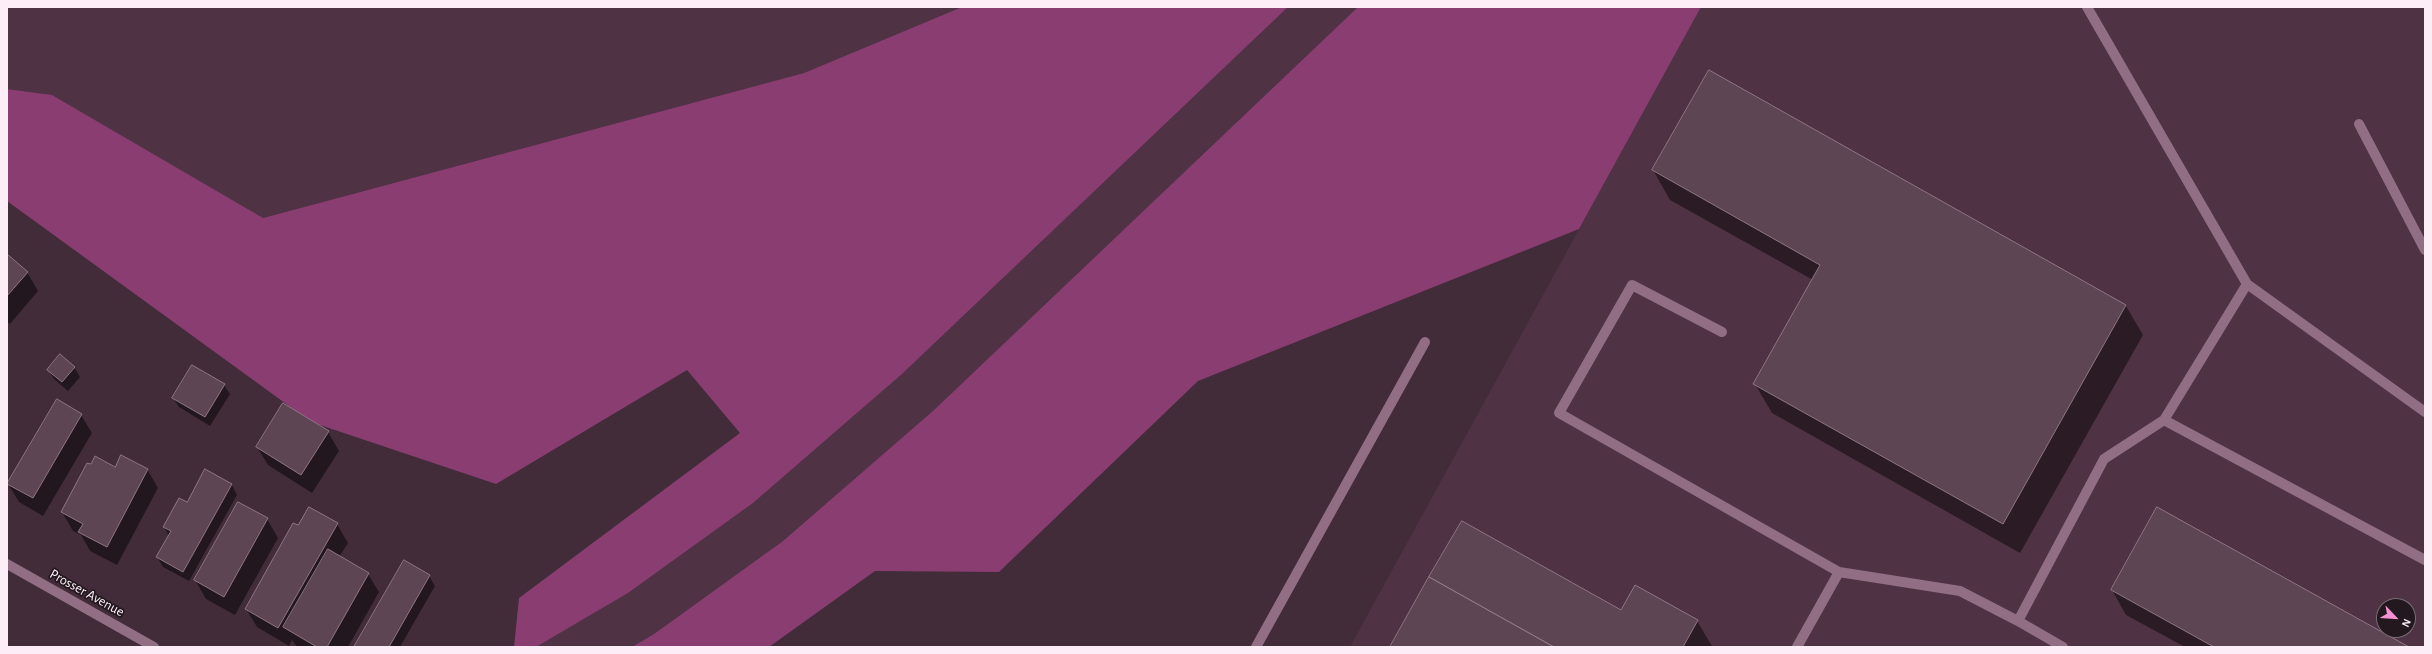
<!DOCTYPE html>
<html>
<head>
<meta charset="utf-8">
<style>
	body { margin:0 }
	#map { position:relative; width:2432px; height:654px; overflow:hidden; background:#422c3a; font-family:"Alegreya Sans",sans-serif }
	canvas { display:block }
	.frame { position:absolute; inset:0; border:8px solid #fcedf6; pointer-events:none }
	.north { position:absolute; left:2376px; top:598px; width:40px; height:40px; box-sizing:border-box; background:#22181e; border:1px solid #796d74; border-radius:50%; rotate:115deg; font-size:11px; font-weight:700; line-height:16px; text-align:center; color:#fcedf6 }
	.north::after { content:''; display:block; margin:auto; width:14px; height:18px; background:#f591d2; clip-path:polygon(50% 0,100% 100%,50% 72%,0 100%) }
</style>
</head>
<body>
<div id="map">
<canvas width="2432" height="654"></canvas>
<div class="frame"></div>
<div class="north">N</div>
</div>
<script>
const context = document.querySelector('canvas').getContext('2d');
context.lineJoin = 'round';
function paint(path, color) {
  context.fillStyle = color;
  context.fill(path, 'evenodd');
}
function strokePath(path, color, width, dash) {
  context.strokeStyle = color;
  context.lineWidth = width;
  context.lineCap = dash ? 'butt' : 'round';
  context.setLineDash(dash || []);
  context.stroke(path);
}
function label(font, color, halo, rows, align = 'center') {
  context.font = font + ' "Alegreya Sans",sans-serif';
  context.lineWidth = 3.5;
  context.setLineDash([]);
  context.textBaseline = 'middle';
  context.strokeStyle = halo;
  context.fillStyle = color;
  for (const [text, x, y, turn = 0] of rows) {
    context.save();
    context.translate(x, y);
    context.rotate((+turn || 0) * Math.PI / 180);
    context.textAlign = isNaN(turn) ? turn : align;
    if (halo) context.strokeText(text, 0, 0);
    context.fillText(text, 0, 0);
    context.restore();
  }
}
paint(new Path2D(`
	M7,7H962L804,73L262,218L52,95L7,89Z
	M1288,7H1358L934,410L783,541L654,634L632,647H536L628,593L753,503L902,374Z
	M1701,7H2425V647H1350ZM2384,606H2408V630H2384Z`), '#4f3345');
paint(new Path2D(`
	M962,7H1288L902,374L753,503L628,593L536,647H514L519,598L740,433L687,370L496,484L311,422L7,201V89L52,95L263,218L804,73Z
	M1358,7H1701L1579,229L1198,381L999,572L875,571L769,647H632L654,634L783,541L934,410Z`), '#893d71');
paint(new Path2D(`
	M1709,71L2126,306L2143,335L2020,553L1772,413L1755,384L1813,280L1670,200L1653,170Z
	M7,255L27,272L38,291L10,324L7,322Z
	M74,367L80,377L68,391L54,379L48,370Z
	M224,385L230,394L210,426L179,407L173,398Z
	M81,415L92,433L43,516L19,502L8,484Z
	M328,432L339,451L312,493L268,465L257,447Z
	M115,468L147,469L158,488L117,565L90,551L81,535L73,531L62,512Z
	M206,471L232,485L237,495L189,581L163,567L157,557L169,536L164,527L187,504Z
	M267,519L278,538L235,615L206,599L195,580Z
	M337,524L348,543L339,557L368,574L379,592L348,647H297L292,640L289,646L257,627L246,609L298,527Z
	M429,576L435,586L400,647H355Z
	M2112,590L2407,647H2185L2126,615Z
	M1621,611L1697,621L1712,646L1391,647Z`), '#0007');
const building = new Path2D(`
	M1709,70L2126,305L2003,524L1753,384L1820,265L1652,170Z
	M7,254L28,272L7,296Z
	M60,354L75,367L62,382L47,370Z
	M192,365L225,384L205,417L172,398Z
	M57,399L82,414L33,498L7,484Z
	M283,403L329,431L301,475L256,447Z
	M121,455L148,469L107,547L78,532L83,524L61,512L87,463L91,464L95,456L115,467Z
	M205,469L232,484L183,572L156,557L171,531L163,527L179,498L187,502Z
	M238,502L268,518L224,597L194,580Z
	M309,507L338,523L278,628L245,609L293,523L298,525Z
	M2157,507L2409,647H2214L2111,590Z
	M1462,521L1621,610L1635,585L1698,620L1683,647H1554L1429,577Z
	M328,549L369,573L327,647H317L283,627Z
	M404,560L430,575L389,647H354Z
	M1429,577L1554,647H1390Z`);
paint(building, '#5d4554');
strokePath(building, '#8f7584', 1);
strokePath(new Path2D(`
	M2087,7L2247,284
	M2359,124L2425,250
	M1722,332L1632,285L1559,413L1839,572L1960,591L2018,621L2104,459L2164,420L2425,560
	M2164,420L2247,284L2425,412
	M7,564L154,647
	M2018,621L2063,647
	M1256,647L1425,342
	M1797,647L1839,572`), '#926e85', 10);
label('14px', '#fcedf6', '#22181e', [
	["Prosser Avenue",87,593,29]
]);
</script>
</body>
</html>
